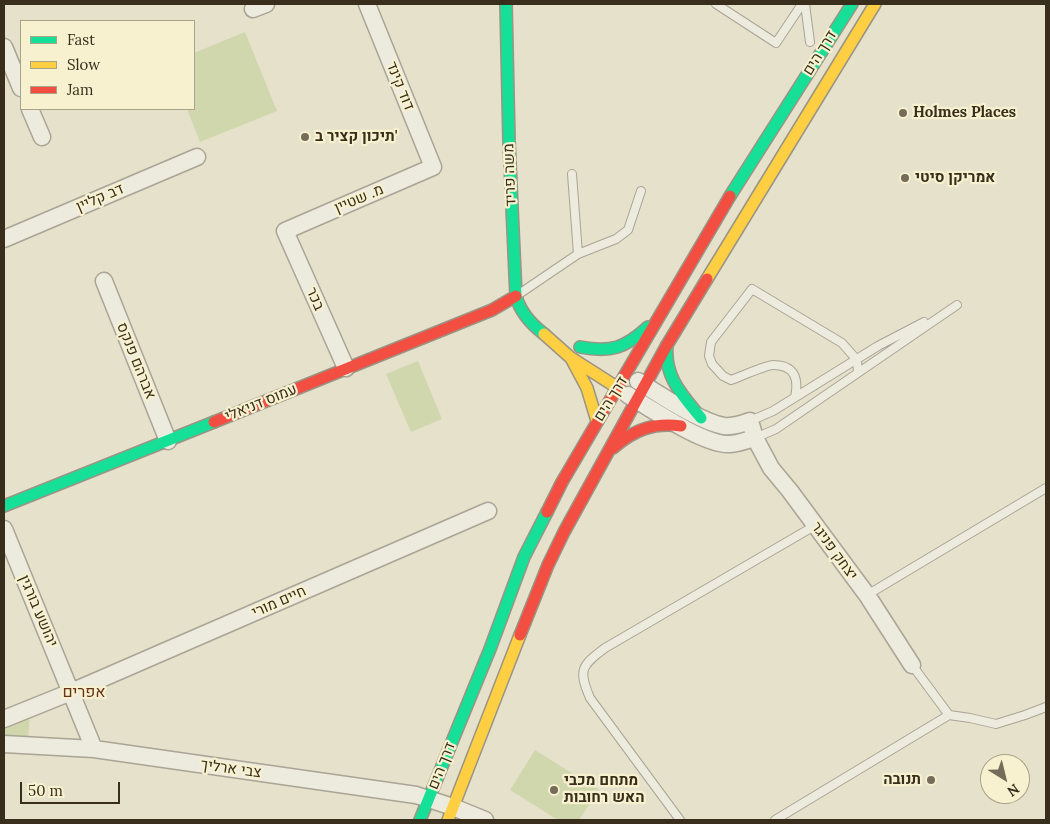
<!DOCTYPE html>
<html>
<head>
<meta charset="utf-8">
<style>
	body { margin:0 }
	#map { position:relative; width:1050px; height:824px; overflow:hidden; background:#e5e1cb; font-family:Lora,serif }
	canvas { display:block }
	.frame { position:absolute; inset:0; border:5px solid #392e1c; pointer-events:none }
	.legend { position:absolute; left:20px; top:20px; width:175px; height:90px; box-sizing:border-box; background:#f7f1d0; border:1px solid #aba388; margin:0; padding:6px 9px; list-style:none; font-size:15px; color:#392e1c }
	.legend li { display:flex; align-items:center; gap:10px; height:25px }
	.legend b { width:25px; border:1px solid #aba388 }
	.north { position:absolute; left:980px; top:754px; width:50px; height:50px; box-sizing:border-box; background:#f7f1d0; border:1px solid #aba388; border-radius:50%; rotate:144deg; font-size:14px; font-weight:700; line-height:20px; text-align:center; color:#392e1c }
	.north::after { content:''; display:block; margin:auto; width:18px; height:22px; background:#756d59; clip-path:polygon(50% 0,100% 100%,50% 72%,0 100%) }
	.scale { position:absolute; left:20px; top:782px; width:100px; height:22px; box-sizing:border-box; border:2px solid #392e1c; border-top:0; padding-left:6px; font-size:15px; line-height:18px; white-space:nowrap; color:#392e1c; -webkit-text-stroke:4px #f7f1d0; paint-order:stroke }
</style>
</head>
<body>
<div id="map">
<canvas width="1050" height="824"></canvas>
<div class="frame"></div>
<ul class="legend">
<li><b style="height:6px;background:#16e098"></b>Fast</li>
<li><b style="height:6px;background:#ffcf43"></b>Slow</li>
<li><b style="height:6px;background:#f24e42"></b>Jam</li>
</ul>
<div class="north">N</div>
<div class="scale">50 m</div>
</div>
<script>
const context = document.querySelector('canvas').getContext('2d');
context.lineJoin = 'round';
function paint(path, color) {
  context.fillStyle = color;
  context.fill(path, 'evenodd');
}
function strokePath(path, color, width, dash) {
  context.strokeStyle = color;
  context.lineWidth = width;
  context.lineCap = dash ? 'butt' : 'round';
  context.setLineDash(dash || []);
  context.stroke(path);
}
function label(font, color, halo, rows, align = 'center') {
  context.font = font + ' Lora,Heebo,serif';
  context.lineWidth = 4.5;
  context.setLineDash([]);
  context.textBaseline = 'middle';
  context.strokeStyle = halo;
  context.fillStyle = color;
  for (const [text, x, y, turn = 0] of rows) {
    context.save();
    context.translate(x, y);
    context.rotate((+turn || 0) * Math.PI / 180);
    context.textAlign = isNaN(turn) ? turn : align;
    if (halo) context.strokeText(text, 0, 0);
    context.fillText(text, 0, 0);
    context.restore();
  }
}
paint(new Path2D(`
	M245,32L277,111L200,142L187,109H194V53Z
	M418,361L442,419L411,432L386,374Z
	M30,713L28,739L4,738V725Z
	M535,750L599,790L579,820H558L510,790Z`), '#d1d7ac');
const lane = new Path2D(`
	M716,4L776,43L802,4
	M805,4L810,42
	M572,174L578,254
	M519,294L578,254L616,239L628,230L641,191
	M795,397C799,379 795,365 773,365C766,365 740,377 731,380L723,376L712,364L709,356L711,342L752,289L842,343L857,360L858,372
	M750,421L773,411L878,346L924,322
	M755,438L776,429L957,305
	M867,595L1046,488
	M912,665L949,715
	M680,820L590,698C578,670 581,666 605,648L816,525
	M775,820L949,715L970,718L996,724L1025,715L1046,707`);
const street = new Path2D(`
	M253,9L266,4
	M4,47L21,88
	M30,109L42,137
	M4,239L197,157
	M104,281L168,441
	M346,368L285,231L433,167L367,4
	M638,381C658,394 702,423 724,426C733,427 742,424 750,421L755,438L771,468L790,491L867,595L912,665
	M628,395C650,408 704,445 729,444C737,444 747,440 755,438
	M4,529L94,749L416,795L453,807L485,820
	M4,719L71,692L488,511
	M4,744L94,749`);
const fast = new Path2D(`
	M506,4L509,141L516,296C520,312 531,324 544,334
	M730,196L852,4
	M667,345C664,377 682,395 701,418
	M580,347C611,353 625,348 648,327
	M4,506L214,422
	M420,820L490,649L524,557L547,512`);
const slow = new Path2D(`
	M707,279L875,4
	M544,334L571,358L618,388
	M571,358L587,388L597,421
	M448,820L520,635`);
const jam = new Path2D(`
	M214,422L492,310L516,296
	M613,448C633,430 654,422 681,426
	M547,512L562,482L730,196
	M520,635L548,565L564,532L667,345L707,279`);
strokePath(lane, '#aaa495', 10);
strokePath(street, '#aaa495', 19);
strokePath(fast, '#9a9484', 14);
strokePath(slow, '#9a9484', 14);
strokePath(jam, '#9a9484', 14);
strokePath(lane, '#edeade', 8);
strokePath(street, '#edeade', 16);
strokePath(fast, '#16e098', 11);
strokePath(slow, '#ffcf43', 11);
strokePath(jam, '#f24e42', 11);
for (const [x, y, r, color] of [
	[903,113,5,"#756d59"],
	[305,137,5,"#756d59"],
	[905,178,5,"#756d59"],
	[931,780,5,"#756d59"],
	[554,790,5,"#756d59"]
]) {
  const dot = new Path2D();
  dot.arc(x, y, r, 0, 2 * Math.PI);
  context.fillStyle = color;
  context.fill(dot);
  strokePath(dot, '#f7f1d0', 2);
}
label('15px', '#392e1c', '#f7f1d0', [
	["דרך הים",820,53,-58],
	["דוד קינד",400,86,68],
	["משה פריד",510,175,-92],
	["דב קליין",100,198,-23],
	["מ. שטיין",359,199,-23],
	["בכר",315,299,66],
	["אברהם פנקס",136,361,68],
	["דרך הים",611,399,-58],
	["עמוס דניאלי",261,403,-22],
	["יצחק פניגר",834,551,54],
	["חיים מורי",279,602,-24],
	["יהושע בורגין",38,611,67],
	["דרך הים",442,766,-68],
	["צבי ארליך",231,769,8]
]);
label('bold 15px', '#392e1c', '#f7f1d0', [
	["Holmes Places",913,113],
	["תיכון קציר ב'",315,137],
	["אמריקן סיטי",915,178],
	["תנובה",921,780,"right"],
	["מתחם מכבי",564,781],
	["האש רחובות",564,798]
], 'left');
label('16px', '#683419', '#f7f1d0', [
	["אפרים",84,692]
]);
</script>
</body>
</html>
